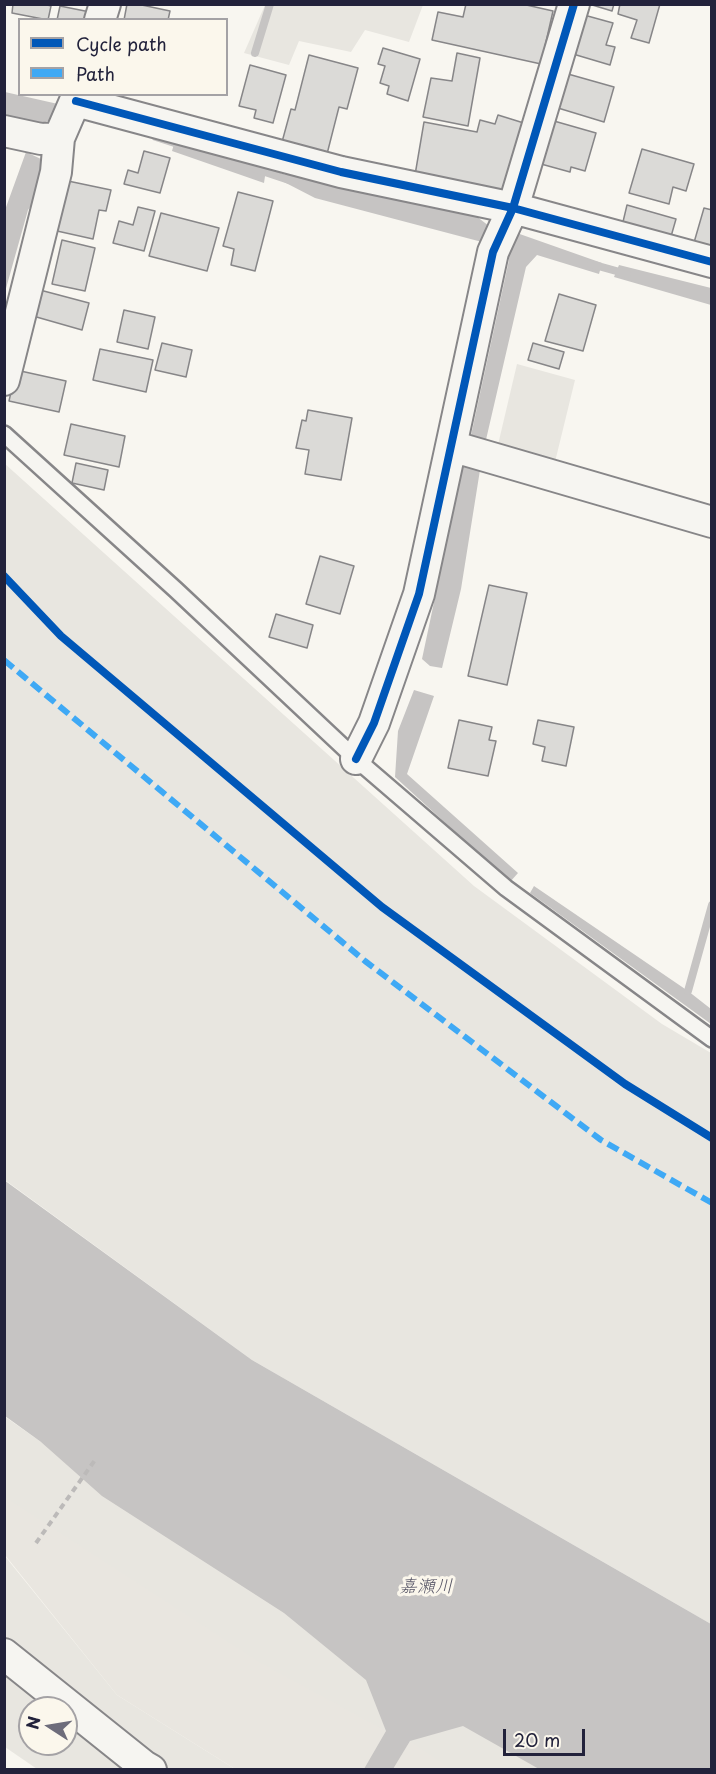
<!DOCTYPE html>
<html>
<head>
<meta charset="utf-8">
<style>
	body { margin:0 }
	#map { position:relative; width:716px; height:1774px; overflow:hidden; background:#f8f6f0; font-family:"Playpen Sans",sans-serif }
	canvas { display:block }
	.frame { position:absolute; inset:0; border:6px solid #22223b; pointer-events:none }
	.legend { position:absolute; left:18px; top:18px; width:210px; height:78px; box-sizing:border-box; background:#fbf7ec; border:2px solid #a4a2a5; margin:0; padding:8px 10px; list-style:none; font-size:18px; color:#22223b }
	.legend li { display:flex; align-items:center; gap:12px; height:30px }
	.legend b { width:30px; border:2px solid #a4a2a5 }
	.north { position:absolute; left:18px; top:1696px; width:60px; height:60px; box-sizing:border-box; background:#fbf7ec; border:2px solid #a4a2a5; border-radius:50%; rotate:282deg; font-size:16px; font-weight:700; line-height:24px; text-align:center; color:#22223b }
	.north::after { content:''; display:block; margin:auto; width:21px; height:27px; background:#6d6c7a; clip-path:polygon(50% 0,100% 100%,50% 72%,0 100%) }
	.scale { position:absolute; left:503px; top:1729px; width:82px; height:27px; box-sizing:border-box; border:3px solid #22223b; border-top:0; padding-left:8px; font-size:18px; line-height:21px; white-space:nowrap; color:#22223b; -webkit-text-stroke:4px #fbf7ec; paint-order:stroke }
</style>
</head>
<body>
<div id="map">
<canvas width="716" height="1774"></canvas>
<div class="frame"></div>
<ul class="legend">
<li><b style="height:8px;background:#0057b8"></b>Cycle path</li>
<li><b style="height:8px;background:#3fa9f5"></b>Path</li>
</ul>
<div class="north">N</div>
<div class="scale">20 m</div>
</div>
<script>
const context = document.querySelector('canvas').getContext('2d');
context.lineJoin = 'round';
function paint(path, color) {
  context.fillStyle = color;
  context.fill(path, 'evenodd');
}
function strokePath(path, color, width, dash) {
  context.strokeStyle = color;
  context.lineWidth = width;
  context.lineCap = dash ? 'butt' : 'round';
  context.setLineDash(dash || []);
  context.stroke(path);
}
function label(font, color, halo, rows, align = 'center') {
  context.font = font + ' "Playpen Sans","Klee One",sans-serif';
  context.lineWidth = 6;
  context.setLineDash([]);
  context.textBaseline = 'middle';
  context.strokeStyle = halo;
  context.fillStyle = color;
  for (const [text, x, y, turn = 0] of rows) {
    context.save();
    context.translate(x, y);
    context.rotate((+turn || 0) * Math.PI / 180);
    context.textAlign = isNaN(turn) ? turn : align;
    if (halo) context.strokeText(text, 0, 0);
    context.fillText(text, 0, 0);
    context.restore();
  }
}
paint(new Path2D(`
	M41,1442L711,1769H235L117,1695L5,1555V1497Z`), '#e9e6e0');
paint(new Path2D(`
	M265,5V4L423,5L409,42L365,30L351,52L299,41L289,65L244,53Z
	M517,364L575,380L554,466L497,449Z
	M4,463L474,886L662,1024L711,1053V1624L252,1360L5,1180Z
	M4,1416L41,1442L102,1496L284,1613L366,1680L386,1731L261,1663L5,1497Z
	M4,1555L117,1695L235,1769H37L5,1747ZM30,1708H66V1744H30Z
	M463,1726L539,1769H452L410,1741Z`), '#e8e6e0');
paint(new Path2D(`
	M5,92L58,104L53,119L33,127L5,117Z
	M176,137L267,163L264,183L172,151Z
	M26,152L41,159L44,168L40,193L28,210L5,292V210Z
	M286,169L313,181L476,216L489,226L482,242L315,198L284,182Z
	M514,232L602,263L599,274L537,255L526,267L485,444L470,440L509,260L506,251Z
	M619,265L711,288V305L614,277Z
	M463,465L480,470L461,589L442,668L430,666L422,659Z
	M414,690L434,696L407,774L518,873L510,882L395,777L398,731Z
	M534,886L688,991L711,1009V1024L530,893Z
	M4,1180L252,1360L711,1624V1769H539L463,1726L410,1741L393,1769H364L386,1731L366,1680L284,1613L102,1496L41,1442L5,1416Z`), '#c6c4c3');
strokePath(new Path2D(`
	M255,53L270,4
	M156,137L184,146
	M256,169L295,182
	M591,264L627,274
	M688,991L712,905`), '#c6c4c3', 8);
const building = new Path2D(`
	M13,4H44L51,6L48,20L12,13Z
	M127,4H137L170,11L168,20H124Z
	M466,4H522L553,11L541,64L432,40L438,12L463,17Z
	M589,4H614L612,11Z
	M620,4H660L649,43L631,38L637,20L618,14Z
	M60,6L90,12L88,20H57Z
	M584,15L613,23L606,45L615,47L610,65L573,54Z
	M383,48L420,59L408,101L387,94L389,86L380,83L385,66L378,64Z
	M457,53L480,58L468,126L423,117L431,78L452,81Z
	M309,55L358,68L347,109L339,107L327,154L282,142L291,109L295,110Z
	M250,65L286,75L273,123L254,118L256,110L239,106Z
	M568,74L614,87L604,122L558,108Z
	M498,115L527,124L507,192L415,175L424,122L477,132L480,120L495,124Z
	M554,121L596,133L585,171L571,167L570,172L541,164Z
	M642,149L694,164L686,191L673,187L669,204L629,193Z
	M144,151L170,158L160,193L124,184L128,170L138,173Z
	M68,181L111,190L106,211L99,210L93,239L57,231Z
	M238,192L273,201L255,271L231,265L234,249L223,246Z
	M627,205L676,219L670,240L622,226Z
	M138,207L155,211L144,251L113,243L119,221L133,225Z
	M704,208L712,210V252L693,246Z
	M161,213L219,228L207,271L149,256Z
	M62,240L95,248L85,291L52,284Z
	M40,290L89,303L82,330L33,316Z
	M559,294L596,305L583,351L545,341Z
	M124,310L155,317L148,349L117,342Z
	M162,343L192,350L186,377L155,370Z
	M533,343L564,352L559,369L528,360Z
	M100,349L153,360L146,392L93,380Z
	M16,370L66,381L59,412L9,401Z
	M308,410L352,418L341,480L305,474L309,450L296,448L302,420L306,421Z
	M71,424L125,436L119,467L64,455Z
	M76,463L108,470L104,490L72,483Z
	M320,556L354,566L340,614L306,604Z
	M489,585L527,593L507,685L468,676Z
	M276,614L313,625L307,648L269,637Z
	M459,720L492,727L489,740L496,741L488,776L448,768Z
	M538,720L574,727L566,766L542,761L545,747L533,744Z`);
paint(building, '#dbdad7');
strokePath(building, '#878688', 1.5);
const lane = new Path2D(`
	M4,434L176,590L356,759L506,888L712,1039`);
const street = new Path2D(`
	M100,20L105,4
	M76,101L341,172L513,208L712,262
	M4,131L41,139L59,138
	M4,380L56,172L59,138L78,94
	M451,446L712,522
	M356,759L374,723L419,594L493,252L513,208L574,4
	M4,1654L144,1766L151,1770`);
strokePath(lane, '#878688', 20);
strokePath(street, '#878688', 34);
strokePath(new Path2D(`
	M36,1543L95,1460`), '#bcbab9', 4, [6, 4.5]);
strokePath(lane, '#f6f5f1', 15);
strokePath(street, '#f6f5f1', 30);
strokePath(new Path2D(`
	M4,660L365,961L601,1140L712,1203`), '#3fa9f5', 6, [12, 6]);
strokePath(new Path2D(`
	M76,101L341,172L513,208L712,262
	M4,576L61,636L382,907L625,1084L712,1138
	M356,759L374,723L419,594L493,252L513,208L574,4`), '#0057b8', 8);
label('italic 18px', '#545364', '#fbf7ec', [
	["嘉瀬川",426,1587]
]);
</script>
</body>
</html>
